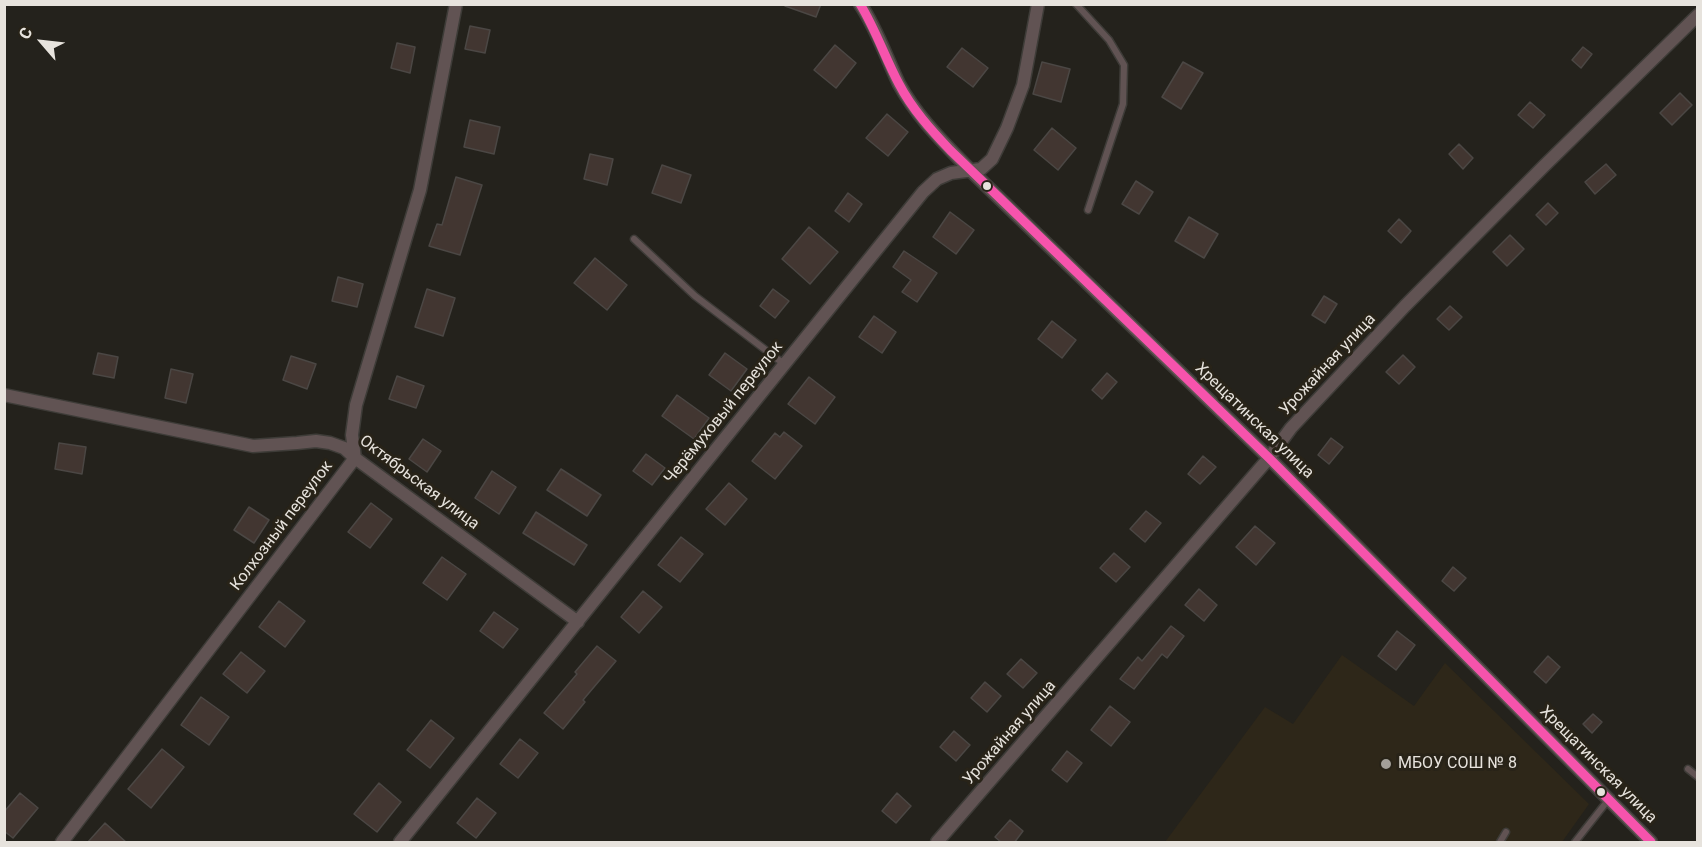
<!DOCTYPE html>
<html>
<head>
<meta charset="utf-8">
<style>
	body { margin:0 }
	#map { position:relative; width:1702px; height:847px; overflow:hidden; background:#24221c; font-family:Roboto,sans-serif }
	canvas { display:block }
	.frame { position:absolute; inset:0; border:6px solid #e7e3dd; pointer-events:none }
	.north { position:absolute; left:12px; top:12px; width:60px; height:60px; -webkit-text-stroke:4px #282318; paint-order:stroke; rotate:298deg; font-size:16px; font-weight:700; line-height:24px; text-align:center; color:#e7e3dd }
	.north::after { content:''; display:block; margin:auto; width:21px; height:27px; background:#e7e3dd; clip-path:polygon(50% 0,100% 100%,50% 72%,0 100%) }
</style>
</head>
<body>
<div id="map">
<canvas width="1702" height="847"></canvas>
<div class="frame"></div>
<div class="north">С</div>
</div>
<script>
const context = document.querySelector('canvas').getContext('2d');
context.lineJoin = 'round';
function paint(path, color) {
  context.fillStyle = color;
  context.fill(path, 'evenodd');
}
function strokePath(path, color, width, dash) {
  context.strokeStyle = color;
  context.lineWidth = width;
  context.lineCap = dash ? 'butt' : 'round';
  context.setLineDash(dash || []);
  context.stroke(path);
}
function label(font, color, halo, rows, align = 'center') {
  context.font = font + ' Roboto,sans-serif';
  context.lineWidth = 6;
  context.setLineDash([]);
  context.textBaseline = 'middle';
  context.strokeStyle = halo;
  context.fillStyle = color;
  for (const [text, x, y, turn = 0] of rows) {
    context.save();
    context.translate(x, y);
    context.rotate((+turn || 0) * Math.PI / 180);
    context.textAlign = isNaN(turn) ? turn : align;
    if (halo) context.strokeText(text, 0, 0);
    context.fillText(text, 0, 0);
    context.restore();
  }
}
paint(new Path2D(`
	M1342,655L1414,706L1445,663L1589,804L1562,842H1165L1265,707L1293,724Z`), '#2e2719');
const building = new Path2D(`
	M785,4H821L816,17L785,6Z
	M470,26L490,30L485,53L465,49Z
	M397,43L415,47L410,73L391,68Z
	M835,45L856,63L836,88L814,70Z
	M1583,47L1592,54L1581,68L1572,60Z
	M962,48L988,68L973,87L947,67Z
	M1042,62L1070,69L1061,102L1033,94Z
	M1183,62L1203,73L1181,109L1162,97Z
	M1680,93L1692,105L1672,125L1660,113Z
	M1530,102L1545,115L1533,128L1518,115Z
	M887,114L908,132L888,156L866,138Z
	M470,120L500,127L494,154L464,147Z
	M1052,128L1076,148L1058,170L1034,150Z
	M1459,144L1473,158L1463,169L1449,154Z
	M590,154L613,159L607,185L584,179Z
	M1606,164L1616,175L1595,194L1585,182Z
	M662,165L691,175L681,203L652,193Z
	M456,177L482,185L460,255L429,246L437,224L442,225Z
	M1136,181L1153,192L1139,214L1122,204Z
	M848,193L862,204L849,222L835,211Z
	M1548,203L1558,213L1546,225L1536,215Z
	M950,212L974,230L956,254L933,237Z
	M1189,217L1218,234L1204,258L1175,241Z
	M1399,219L1411,231L1401,243L1388,231Z
	M809,227L838,252L810,284L782,259Z
	M1510,235L1524,249L1507,266L1493,252Z
	M904,251L937,273L917,302L902,292L911,280L893,267Z
	M595,258L627,285L607,310L574,283Z
	M338,277L363,284L357,307L332,301Z
	M427,289L455,298L443,336L415,327Z
	M773,289L789,301L775,318L760,306Z
	M1324,296L1337,304L1325,323L1312,315Z
	M1450,306L1462,317L1449,330L1437,319Z
	M874,316L896,332L882,353L859,337Z
	M1052,321L1076,340L1062,358L1038,339Z
	M98,353L118,357L114,378L93,374Z
	M725,353L747,369L731,391L709,375Z
	M1403,355L1415,367L1399,384L1386,372Z
	M291,356L316,364L307,389L283,380Z
	M171,369L193,374L186,403L165,398Z
	M1107,373L1117,382L1102,399L1092,390Z
	M397,376L424,386L416,408L389,399Z
	M809,377L835,397L815,424L788,404Z
	M677,395L709,418L694,439L662,416Z
	M784,432L802,446L775,479L752,461L775,433L780,437Z
	M1331,438L1343,447L1329,464L1318,455Z
	M423,439L441,451L427,472L409,459Z
	M59,443L86,447L82,474L55,469Z
	M646,454L665,468L652,485L633,471Z
	M1203,456L1216,467L1200,484L1188,474Z
	M561,469L601,495L587,516L547,490Z
	M492,471L516,487L499,514L475,498Z
	M729,483L747,499L725,525L706,509Z
	M371,503L392,519L370,548L348,532Z
	M249,507L269,520L254,543L234,530Z
	M1146,511L1161,523L1145,542L1130,529Z
	M536,512L587,545L574,565L523,533Z
	M1255,526L1275,543L1256,565L1236,547Z
	M681,537L703,554L680,582L658,565Z
	M1114,553L1130,567L1116,582L1100,568Z
	M442,557L466,574L447,600L423,583Z
	M1453,567L1466,578L1454,591L1442,581Z
	M1199,589L1217,605L1204,621L1185,605Z
	M643,591L662,607L639,633L621,617Z
	M279,601L305,621L285,647L259,627Z
	M494,612L518,629L503,648L480,631Z
	M1171,626L1184,636L1167,658L1162,654L1134,689L1120,679L1138,657L1142,661Z
	M1397,631L1415,645L1396,670L1378,656Z
	M597,646L616,661L583,700L585,702L563,729L544,713L577,674L575,672Z
	M241,652L265,671L247,693L223,674Z
	M1548,656L1560,667L1546,683L1534,672Z
	M1021,659L1037,673L1023,688L1007,674Z
	M985,682L1001,696L987,712L971,698Z
	M201,697L229,717L209,745L181,725Z
	M1110,706L1130,722L1111,746L1091,730Z
	M1593,714L1602,722L1592,733L1583,724Z
	M431,720L454,738L430,768L407,750Z
	M954,731L970,745L956,761L940,747Z
	M520,739L538,753L518,778L500,764Z
	M162,749L184,767L151,808L128,789Z
	M1067,751L1082,763L1067,782L1052,770Z
	M379,783L401,802L377,832L354,814Z
	M20,793L38,808L13,838L4,831V812Z
	M897,793L911,806L896,823L882,811Z
	M477,798L496,813L476,838L457,823Z
	M1010,820L1023,831L1014,843H1002L995,837Z
	M105,823L127,843H87Z`);
paint(building, '#423631');
strokePath(building, '#4b4744', 1.5);
const lane = new Path2D(`
	M1076,4L1109,40L1124,65L1123,104L1088,210
	M634,239L695,296L784,364
	M1688,769L1698,777
	M1500,842L1506,832
	M1575,842L1609,799`);
const street = new Path2D(`
	M860,4C877,29 886,57 899,84C917,117 944,143 970,170L1269,458L1651,842
	M4,395L253,446L297,443L316,441L330,443L344,448L355,458L578,622
	M62,842L355,458L352,435L356,405L420,190L456,4
	M400,842L923,192L937,179L951,173L981,169L992,159L1007,128L1023,85L1038,4
	M937,842L1269,458L1291,428L1405,306L1544,166L1698,15`);
strokePath(lane, '#3e3c38', 9);
strokePath(street, '#3e3c38', 15);
strokePath(lane, '#615353', 6);
strokePath(street, '#615353', 12);
strokePath(new Path2D(`
	M860,4C876,30 885,58 899,84C912,109 931,130 950,150L1269,458L1651,842`), '#f653ac', 9);
for (const [x, y, r, color] of [
	[987,186,5,"#e7e3dd"],
	[1386,764,6,"#a39f99"],
	[1601,792,5,"#e7e3dd"]
]) {
  const dot = new Path2D();
  dot.arc(x, y, r, 0, 2 * Math.PI);
  context.fillStyle = color;
  context.fill(dot);
  strokePath(dot, '#282318', 2);
}
label('16px', '#e7e3dd', '#282318', [
	["Урожайная улица",1328,365,-47],
	["Черёмуховый переулок",724,413,-51],
	["Хрещатинская улица",1254,421,44],
	["Октябрьская улица",419,483,37],
	["Колхозный переулок",282,526,-53],
	["Урожайная улица",1010,733,-49],
	["Хрещатинская улица",1598,765,45]
]);
label('16px', '#e7e3dd', '#282318', [
	["МБОУ СОШ № 8",1398,764]
], 'left');
</script>
</body>
</html>
